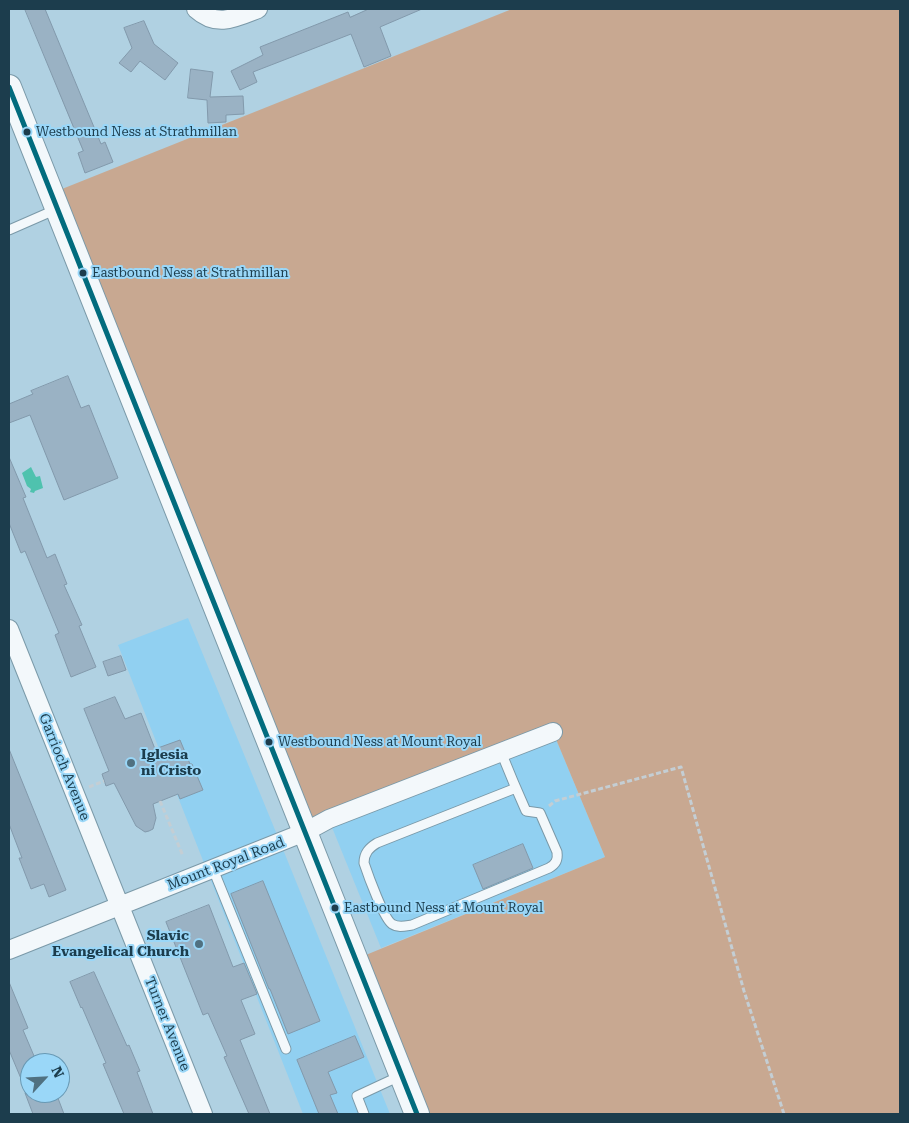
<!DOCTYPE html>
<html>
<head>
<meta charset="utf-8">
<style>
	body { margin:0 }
	#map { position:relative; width:909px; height:1123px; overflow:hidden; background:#b0d1e2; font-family:"Roboto Serif",serif }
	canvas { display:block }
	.frame { position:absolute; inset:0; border:10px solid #1c3d4d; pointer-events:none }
	.north { position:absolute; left:20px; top:1053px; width:50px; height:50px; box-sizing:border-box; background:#9ad7f8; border:1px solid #6899b4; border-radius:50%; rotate:65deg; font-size:14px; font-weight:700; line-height:20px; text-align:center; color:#1c3d4d }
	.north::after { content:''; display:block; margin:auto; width:18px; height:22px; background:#507181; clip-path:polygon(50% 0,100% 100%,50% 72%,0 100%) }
</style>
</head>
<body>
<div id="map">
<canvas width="909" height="1123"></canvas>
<div class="frame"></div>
<div class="north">N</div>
</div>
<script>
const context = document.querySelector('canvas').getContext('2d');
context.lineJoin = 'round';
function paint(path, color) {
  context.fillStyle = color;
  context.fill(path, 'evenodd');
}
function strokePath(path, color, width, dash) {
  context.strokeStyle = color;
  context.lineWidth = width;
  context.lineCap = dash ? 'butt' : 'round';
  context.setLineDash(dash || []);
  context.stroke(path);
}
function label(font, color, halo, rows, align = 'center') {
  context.font = font + ' "Roboto Serif",serif';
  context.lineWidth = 4;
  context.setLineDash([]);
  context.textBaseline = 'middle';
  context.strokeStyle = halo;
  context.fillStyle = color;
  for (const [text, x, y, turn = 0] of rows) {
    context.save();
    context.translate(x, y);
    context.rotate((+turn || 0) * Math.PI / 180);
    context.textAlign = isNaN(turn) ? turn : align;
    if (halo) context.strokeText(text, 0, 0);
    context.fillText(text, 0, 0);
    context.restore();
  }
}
paint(new Path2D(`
	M188,618L280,842L390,1114H303L118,645Z
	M553,732L605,857L381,948L329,820Z`), '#91d0f1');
paint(new Path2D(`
	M512,9H900V1114H417L356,959L605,857L553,732L305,832L52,193Z`), '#c8a891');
paint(new Path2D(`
	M31,467L36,477L40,476L43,488L35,491L34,493L30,492L31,489L27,486L22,473Z`), '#4fc2ae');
const building = new Path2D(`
	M25,9H45L101,144L105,142L113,162L85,173L78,153L83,151Z
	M369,9H422L380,27L391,56L364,67L351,34L253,72L257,82L240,90L231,71L263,55L260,47L348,12L350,17Z
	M144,21L154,44L178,63L165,80L140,61L131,72L119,63L132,48L124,28Z
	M191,69L213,72L210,97L243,96L244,114L226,115V122L208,123L207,100L188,98Z
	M68,376L81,408L89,405L118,478L64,500L30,415L9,423V404L33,394L31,391Z
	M9,457L26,497L23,498L47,558L55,554L67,584L64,585L82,625L79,626L96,667L71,677L55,635L59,633L25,551L21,553L9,523Z
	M121,656L126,670L108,676L103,662Z
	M115,697L125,719L141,713L155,749L180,740L190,764H192L203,790L180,799L178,794L153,804L156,818L153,829L149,831L145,832L136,826L114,783L106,786L102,774L109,771L84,709Z
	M9,749L66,890L49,897L44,884L31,889L19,858H22L9,824Z
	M523,844L533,868L483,889L473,865Z
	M263,881L320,1021L288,1034L270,989H269L231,894Z
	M209,905L233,967L244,963L257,994L241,1000L255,1034L240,1040L270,1114H249L224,1057L227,1056L208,1013L203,1015L166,922Z
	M94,972L127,1046L129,1045L140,1071L137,1072L153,1114H124L103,1064L106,1063L82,1007L81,1008L70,982Z
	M9,982L28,1028L23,1030L37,1063H30V1093H56L64,1114H33L25,1093H27L9,1050Z
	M355,1036L364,1057L328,1072L337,1093L330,1095L338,1114H319L297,1060Z`);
paint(building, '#9ab2c4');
strokePath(building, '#8299ab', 1);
const service = new Path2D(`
	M9,230L57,209
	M501,752C509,772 517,791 526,811L540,813L557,852C558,860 556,864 549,868L412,925C405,926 398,928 392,924C384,919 368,875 364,863C364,853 369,848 377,843L516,788
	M213,869L286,1049
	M364,1114L357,1096L400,1076`);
const minor = new Path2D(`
	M196,9C217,28 235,18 258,9
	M9,629L203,1114
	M9,950L305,832L329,819L553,732`);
const secondary = new Path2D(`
	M9,87L417,1114`);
strokePath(service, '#7a99a8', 11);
strokePath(minor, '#7a99a8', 20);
strokePath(secondary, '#7a99a8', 26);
strokePath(new Path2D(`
	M89,787L104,781
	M160,801L183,856
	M549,806L555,801L681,767L744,991L784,1114`), '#c4ced4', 3, [5, 2.5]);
strokePath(service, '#f3f8fb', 9);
strokePath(minor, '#f3f8fb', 18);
strokePath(secondary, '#f3f8fb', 24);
strokePath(new Path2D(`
	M9,87L417,1114`), '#026c7e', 5);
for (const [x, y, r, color] of [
	[27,132,4.5,"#1c3d4d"],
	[83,273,4.5,"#1c3d4d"],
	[269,742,4.5,"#1c3d4d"],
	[131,763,5,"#507181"],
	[335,908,4.5,"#1c3d4d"],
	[199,944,5,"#507181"]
]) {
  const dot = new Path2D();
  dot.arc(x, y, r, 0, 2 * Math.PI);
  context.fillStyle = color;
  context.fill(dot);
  strokePath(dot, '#9ad7f8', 2);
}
label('13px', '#1c3d4d', '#9ad7f8', [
	["Westbound Ness at Strathmillan",36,132],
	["Eastbound Ness at Strathmillan",92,273],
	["Westbound Ness at Mount Royal",278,742],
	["Eastbound Ness at Mount Royal",344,908]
], 'left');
label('bold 14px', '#1c3d4d', '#9ad7f8', [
	["Iglesia",141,755],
	["ni Cristo",141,771],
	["Slavic",189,936,"right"],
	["Evangelical Church",189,952,"right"]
], 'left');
label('14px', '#1c3d4d', '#9ad7f8', [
	["Garrioch Avenue",64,767,68],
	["Mount Royal Road",226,864,-21],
	["Turner Avenue",167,1024,68]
]);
</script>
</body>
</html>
